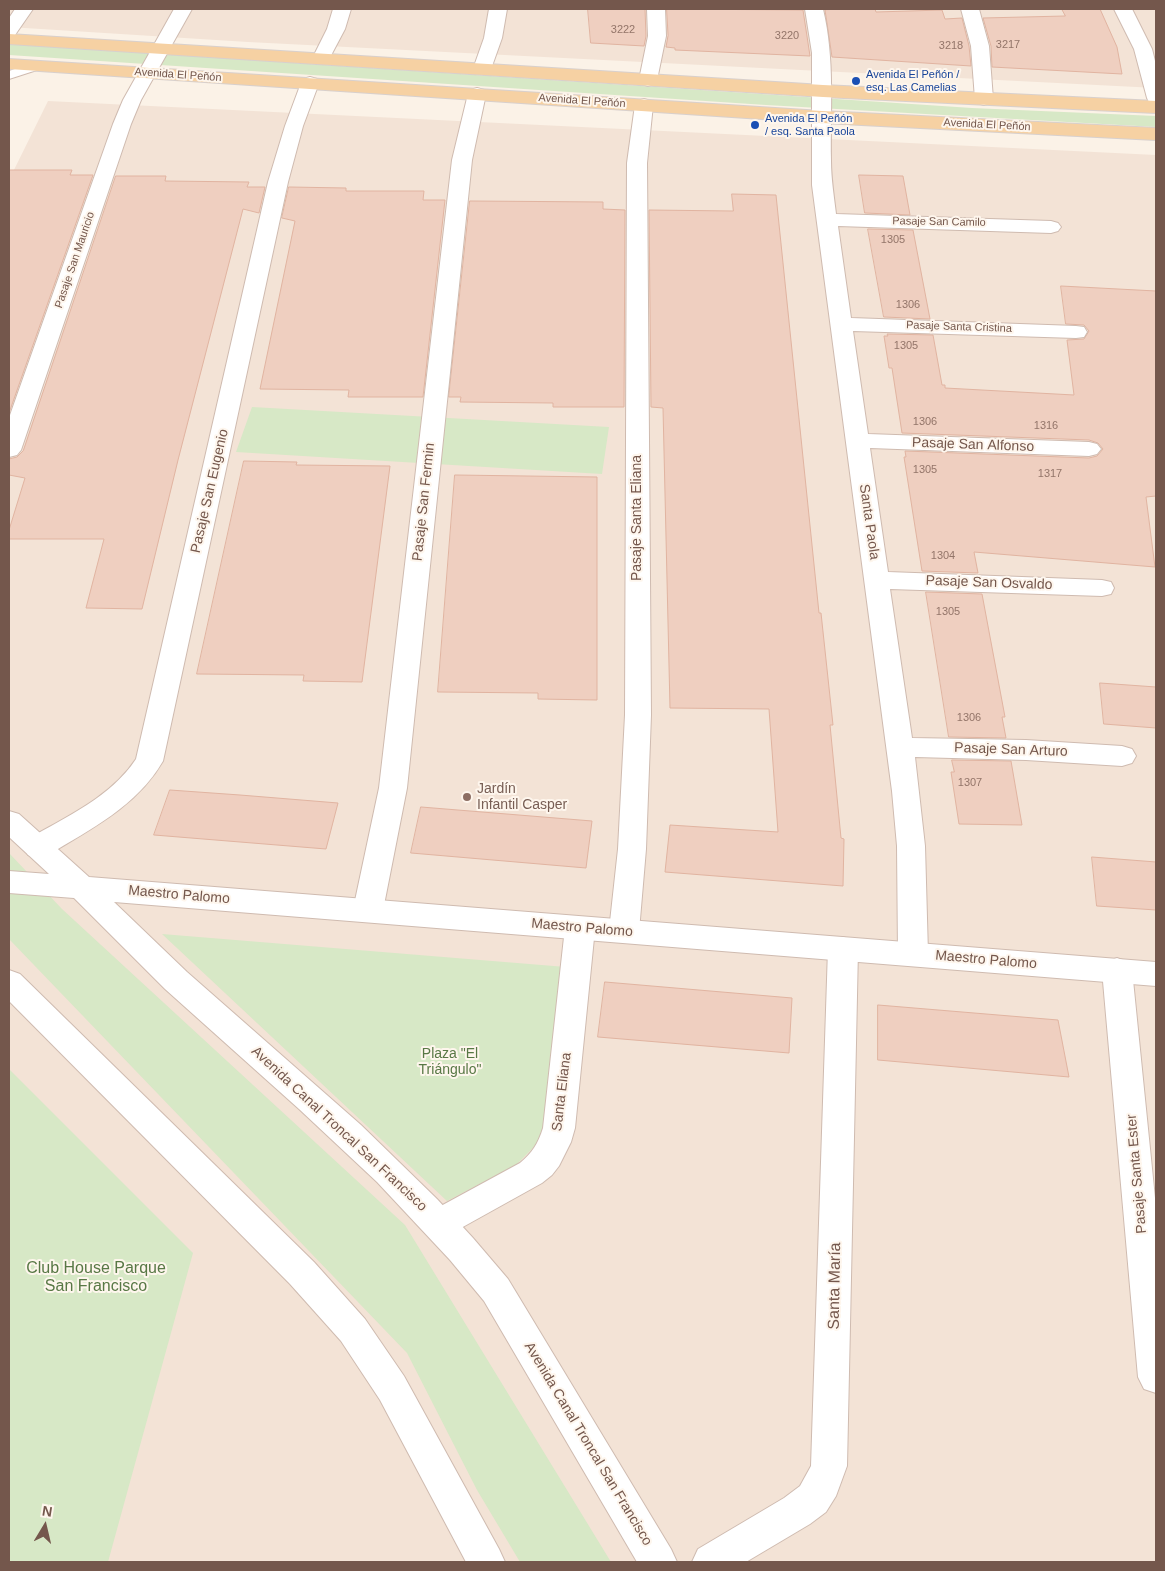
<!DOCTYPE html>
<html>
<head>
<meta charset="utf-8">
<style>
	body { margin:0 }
	#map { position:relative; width:1165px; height:1571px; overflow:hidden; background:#fbf2e7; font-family:Helvetica,sans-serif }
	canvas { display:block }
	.frame { position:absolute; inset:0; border:10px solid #74574c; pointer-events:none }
	.north { position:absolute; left:20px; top:1501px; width:50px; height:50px; -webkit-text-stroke:4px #fef6ed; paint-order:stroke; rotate:9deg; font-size:14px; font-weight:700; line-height:20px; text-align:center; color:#74574c }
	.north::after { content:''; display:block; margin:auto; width:18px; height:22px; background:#74574c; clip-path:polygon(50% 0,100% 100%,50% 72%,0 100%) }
</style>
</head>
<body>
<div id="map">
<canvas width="1165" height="1571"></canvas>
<div class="frame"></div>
<div class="north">N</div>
</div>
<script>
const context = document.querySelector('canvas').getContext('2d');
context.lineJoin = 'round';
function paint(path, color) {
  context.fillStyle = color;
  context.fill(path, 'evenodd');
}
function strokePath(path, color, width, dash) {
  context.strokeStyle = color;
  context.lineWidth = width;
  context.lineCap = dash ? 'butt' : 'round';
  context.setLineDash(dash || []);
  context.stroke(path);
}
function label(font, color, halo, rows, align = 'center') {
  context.font = font + ' Helvetica,sans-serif';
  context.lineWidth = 4;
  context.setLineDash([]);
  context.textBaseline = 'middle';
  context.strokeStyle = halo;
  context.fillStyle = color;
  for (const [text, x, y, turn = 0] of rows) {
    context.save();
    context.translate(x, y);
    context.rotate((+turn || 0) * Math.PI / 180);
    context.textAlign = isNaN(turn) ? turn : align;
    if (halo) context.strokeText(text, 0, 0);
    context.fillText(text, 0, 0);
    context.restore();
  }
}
paint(new Path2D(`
	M9,9H1156V88L248,42L9,27Z
	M48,101L1156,155V1562H9V180Z`), '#f3e3d6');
paint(new Path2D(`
	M9,44L972,108L1156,116V127L766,105L9,55Z
	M252,407L609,427L602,474L236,452Z
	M9,853L62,909L405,1225L611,1562H520L477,1490L407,1353L9,939Z
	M162,934L566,967L545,1136L516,1165L447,1201Z
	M9,1069L193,1253L108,1562H9Z`), '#d7e8c6');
const building = new Path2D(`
	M588,9H645L646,36L644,46L591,43Z
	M667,9L803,10L810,56L675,50V48L666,47L668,36Z
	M875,9L876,12L942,10L945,19L962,18L969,46L971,66L832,57L825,10Z
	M1062,9H1100L1117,47L1122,74L992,67L991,46L983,18L1065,16Z
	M9,170H72L70,175H93L9,413Z
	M859,175L903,176L910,215L865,213Z
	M116,176H166L165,181L249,182L247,187H265L259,213L243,209L178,460L142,609L86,608L104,539H9V530L25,478L9,475V459L17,457L23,451Z
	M289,187L346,188V191H424L423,200H445L423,397H348L349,390L260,389L295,221L282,218Z
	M732,194L776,195L819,613H821L833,725H830L841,838L844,839L843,886L665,872L670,825L778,832L769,709L670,708L663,408L651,407L649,210L733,211Z
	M470,201L603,202V209L625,210L624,407H553V403L460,402L461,397H449Z
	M868,229L913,230L930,319L884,317Z
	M1061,286L1156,291V496L1146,497L1155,567L974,552L978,573L922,571L904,457H906L905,451L1089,458L1097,456L1103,449L1098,443L1089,440L902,433L892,368H889L884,336H888L887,334L933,335L942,385H945V388L1074,395L1067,340L1084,339L1089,331L1084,325L1066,324Z
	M244,461L297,462L296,465L390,466L362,682L303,681L304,675L197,674Z
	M455,475L597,477V700L538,699V693L438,692Z
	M926,592L982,594L1005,717H1002L1006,738L949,737Z
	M1100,683L1156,687V728L1104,724Z
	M952,760L1011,761L1022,825L959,824L951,772H954Z
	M170,790L240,795L338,803L326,849L154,835Z
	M421,807L592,821L586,868L411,853Z
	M1092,857L1156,862V910L1097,906Z
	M605,982L792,998L789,1053L598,1037Z
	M878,1005L1058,1020L1069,1077L878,1060Z`);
paint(building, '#efcfc0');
strokePath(building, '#e1b4a1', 1);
const service = new Path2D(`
	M36,62L42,66L40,69L9,79V71Z`);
const minor = new Path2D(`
	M15,9H33L15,35L9,36V18Z
	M174,9H192L141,100L131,124L21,450L17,455L9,457V418L113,124L123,100Z
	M333,9H351L345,29L327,63L321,64L315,63L312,59L327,29Z
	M489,9H507L502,38L491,69L488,73L482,74L476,73L473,69L484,38Z
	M647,9H665L666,36L657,80L654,84L648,86L642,84L639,80L648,36Z
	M805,9H823C835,59 830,110 831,161C831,179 834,196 836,214L1051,221L1058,223L1061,227L1058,231L1051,233L838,226L851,318L1076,326L1084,327L1087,332L1084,337L1076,338L853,331L868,434L1089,442L1097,444L1101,449L1097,454L1089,456L870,448L888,572L1102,580L1111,582L1114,588L1111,594L1102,596L890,589L912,738L1026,740L1122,746L1132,749L1136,756L1132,763L1122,766L1026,760L915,757L925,846L928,954L923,962L913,966L903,962L898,954L897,846L892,791L812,185V53Z
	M961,9H979L989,46L993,99L991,103L984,105L977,103L975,99L971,46Z
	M1114,9H1132L1152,49L1156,65V104L1149,102L1147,98L1134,49Z
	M310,77L317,79L319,83L303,126L288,182L163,761C137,806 91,829 48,855L38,858L28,855L24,847L28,839C66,817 111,797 136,759L268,182L285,126L301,83L303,79Z
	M477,88L484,90L486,94L472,160L407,788L383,910L378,918L368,921L358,918L353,910L379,788L452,160L468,94L470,90Z
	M644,99L651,101L653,105L647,163L651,715L646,849L639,931L634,939L624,942L614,939L609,931L618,849L625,715L627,163L635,105L637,101Z
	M580,917L590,920L595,928L575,1128L571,1142L559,1166L552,1175L542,1183L452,1233L440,1238L428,1233L423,1223L428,1213L520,1163C532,1153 538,1144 543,1128L565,928L570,920Z
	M843,937L853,941L858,949L847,1466L836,1496L826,1512L810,1524L746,1562H692L698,1549L784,1498L800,1486L811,1466L828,949L833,941Z
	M1117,958L1128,962L1132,970L1156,1208V1393L1144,1389L1138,1377L1102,970L1106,962Z`);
const tertiary = new Path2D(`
	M9,811L19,814L89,877L1156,962V986L114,902L187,972L361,1125L437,1199L473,1238L508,1279L671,1549L677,1562H637L484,1301L450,1260L377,1182L299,1109L165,989L74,898L9,893V871L49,874L9,837Z
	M9,970L20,974L314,1262L365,1319L404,1376L499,1549L505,1562H466L380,1400L341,1341L290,1284L9,1001Z`);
const primary = new Path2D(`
	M9,34L823,85L1156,101V113L823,97L9,44Z
	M9,59L822,111L1156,128V140L822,123L9,69Z`);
strokePath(service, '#cfbbb0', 2);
strokePath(minor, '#cfbbb0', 2);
strokePath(tertiary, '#cfbbb0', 2);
strokePath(primary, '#d8d0cd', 2);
paint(service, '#fff');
paint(minor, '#fff');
paint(tertiary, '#fff');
paint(primary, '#f6d1a3');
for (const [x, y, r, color] of [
	[856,81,5,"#1a4fb4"],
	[755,125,5,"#1a4fb4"],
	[467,797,5,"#8d6e63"]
]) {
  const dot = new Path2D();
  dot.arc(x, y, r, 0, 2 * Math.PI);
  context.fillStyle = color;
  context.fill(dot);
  strokePath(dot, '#fef6ed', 2);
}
label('11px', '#937569', null, [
	["3222",623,30],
	["3220",787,36],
	["3217",1008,45],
	["3218",951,46],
	["1305",893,240],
	["1306",908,305],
	["1305",906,346],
	["1306",925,422],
	["1316",1046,426],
	["1305",925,470],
	["1317",1050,474],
	["1304",943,556],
	["1305",948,612],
	["1306",969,718],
	["1307",970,783]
]);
label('11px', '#74574c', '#fef6ed', [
	["Avenida El Peñón",178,75,4],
	["Avenida El Peñón",582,101,4],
	["Avenida El Peñón",987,125,3],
	["Pasaje San Camilo",939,222,1],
	["Pasaje San Mauricio",75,260,-71],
	["Pasaje Santa Cristina",959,327,2]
]);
label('11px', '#164399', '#fef6ed', [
	["Avenida El Peñón /",866,75],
	["esq. Las Camelias",866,88],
	["Avenida El Peñón",765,119],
	["/ esq. Santa Paola",765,132]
], 'left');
label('14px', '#74574c', '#fef6ed', [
	["Pasaje San Alfonso",973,445,2],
	["Pasaje San Eugenio",210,491,-77],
	["Pasaje San Fermin",424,502,-84],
	["Pasaje Santa Eliana",637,518,-90],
	["Santa Paola",869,522,82],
	["Pasaje San Osvaldo",989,583,2],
	["Pasaje San Arturo",1011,750,2],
	["Maestro Palomo",179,895,5],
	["Maestro Palomo",582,928,5],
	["Maestro Palomo",986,960,5],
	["Santa Eliana",562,1092,-83],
	["Avenida Canal Troncal San Francisco",339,1129,43],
	["Pasaje Santa Ester",1137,1174,-95],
	["Avenida Canal Troncal San Francisco",588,1444,59]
]);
label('14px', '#785e54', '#fef6ed', [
	["Jardín",477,789],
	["Infantil Casper",477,805]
], 'left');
label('14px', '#587845', '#fef6ed', [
	["Plaza \"El",450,1054],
	["Triángulo\"",450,1070]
]);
label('16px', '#587845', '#fef6ed', [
	["Club House Parque",96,1269],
	["San Francisco",96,1287]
]);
label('16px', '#74574c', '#fef6ed', [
	["Santa María",835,1286,-89]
]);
</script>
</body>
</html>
